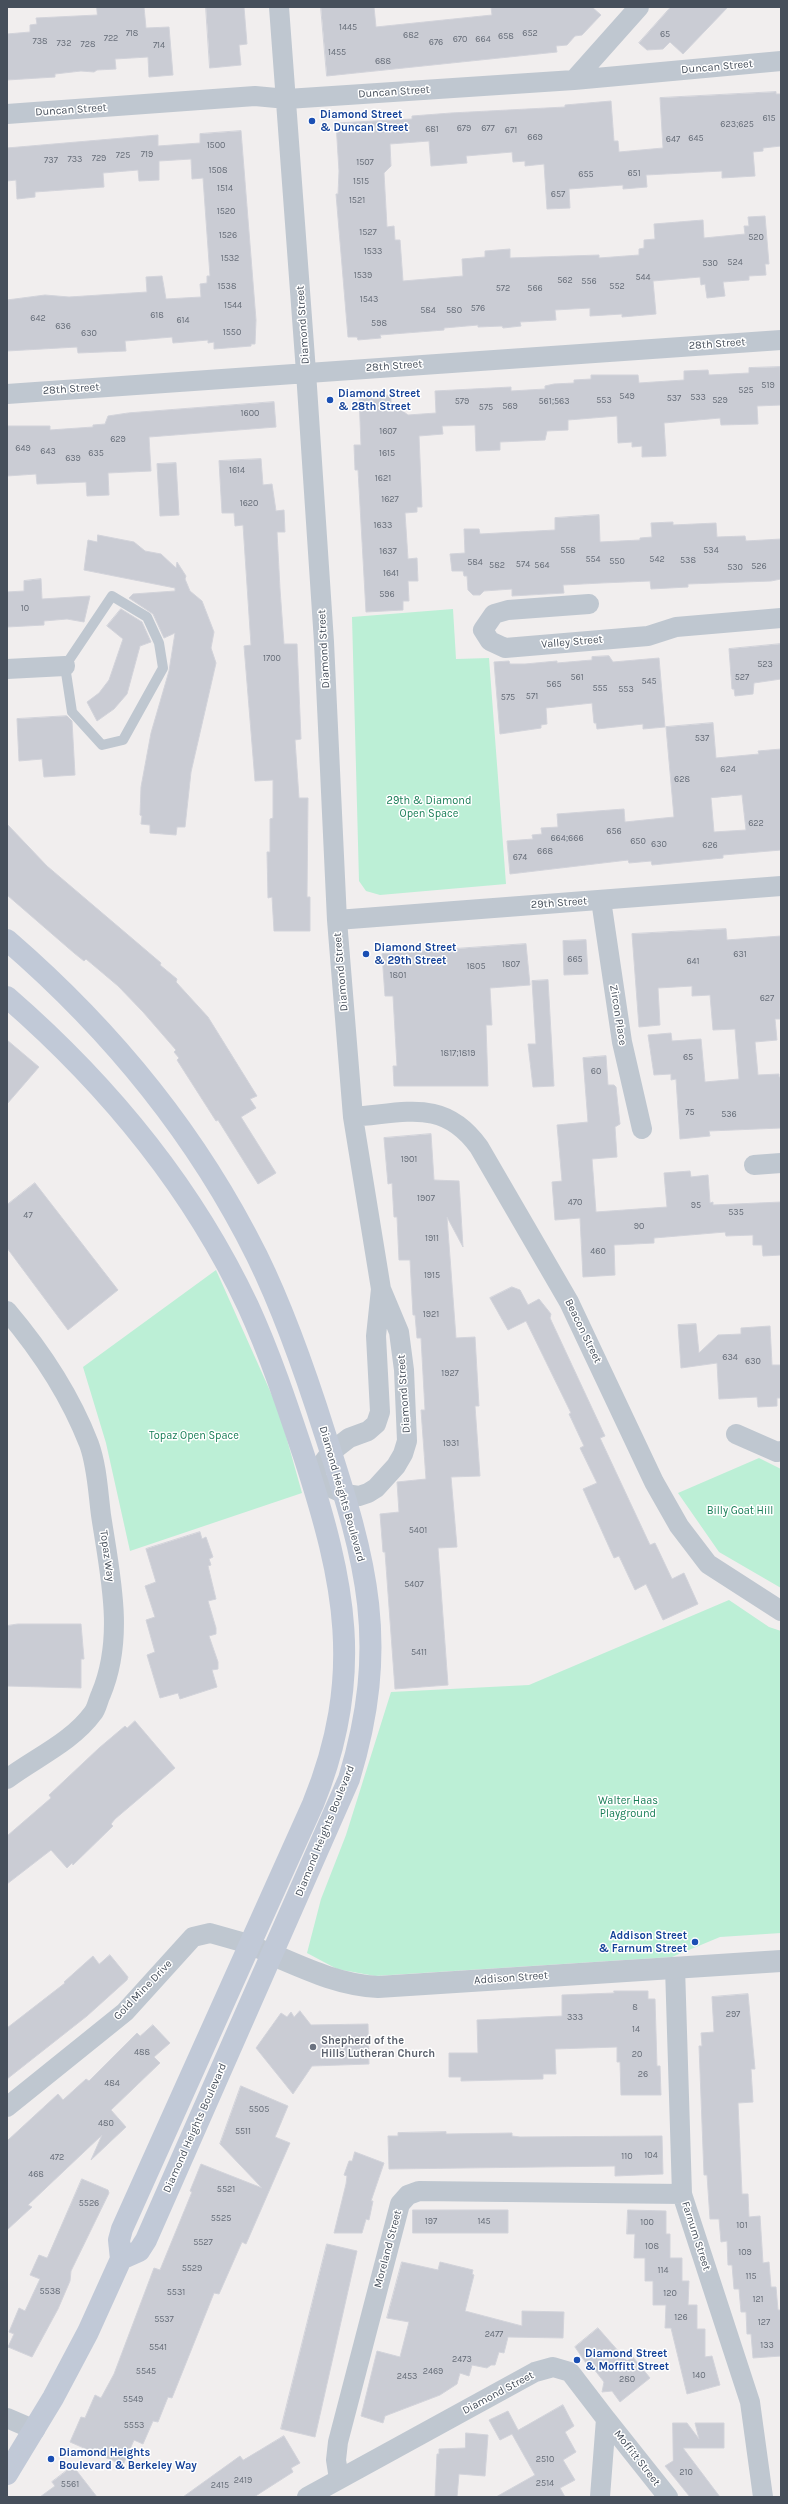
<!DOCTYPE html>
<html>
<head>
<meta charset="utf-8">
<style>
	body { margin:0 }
	#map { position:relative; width:788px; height:2504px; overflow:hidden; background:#f1eeee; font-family:Karla,sans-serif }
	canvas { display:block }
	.frame { position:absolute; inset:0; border:8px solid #464f5b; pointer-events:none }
</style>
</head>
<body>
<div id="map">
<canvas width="788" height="2504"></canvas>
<div class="frame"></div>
</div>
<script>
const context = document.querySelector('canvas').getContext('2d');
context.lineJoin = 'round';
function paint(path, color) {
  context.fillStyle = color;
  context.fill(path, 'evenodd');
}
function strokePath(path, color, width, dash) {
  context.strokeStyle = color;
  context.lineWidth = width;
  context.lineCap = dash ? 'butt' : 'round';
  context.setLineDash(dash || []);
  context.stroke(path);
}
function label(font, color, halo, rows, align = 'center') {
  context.font = font + ' Karla,sans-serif';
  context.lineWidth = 3;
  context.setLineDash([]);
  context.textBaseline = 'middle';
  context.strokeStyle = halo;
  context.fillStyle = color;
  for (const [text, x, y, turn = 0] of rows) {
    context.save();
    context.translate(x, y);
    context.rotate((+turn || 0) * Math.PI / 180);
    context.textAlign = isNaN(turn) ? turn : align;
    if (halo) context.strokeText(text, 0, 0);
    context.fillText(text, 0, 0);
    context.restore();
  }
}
paint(new Path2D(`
	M453,609L456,659L489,658L506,884L380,895L366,891L359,881L352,617Z
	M216,1270L279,1411L302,1493L130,1551L106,1443L83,1367Z
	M759,1458L781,1469V1588L719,1552L678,1493Z
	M729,1600L769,1627L781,1631V1933L720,1937L672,1957L375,1976L337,1969L307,1953L321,1899L346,1835L391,1692L529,1685Z`), '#bcefd6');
const building = new Path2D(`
	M97,7H144L146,28L169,27L173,75L149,77L148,57L115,59L116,69L97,70L94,72L81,71L55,74V77L7,80V34L30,32V25L37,24L36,18L97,15Z
	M206,7H244L247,44L239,45L241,65L210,68Z
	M321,7H374L376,27L492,15L491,7H592L601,15L582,35L575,36L567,45L556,46L557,52L327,76Z
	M671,7H728L683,54L670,42L663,49L647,50L639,43Z
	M776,92V94H781V146L763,148V151L753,152L755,176L722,178V171L646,175L647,187L623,189V185L569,189L570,208L547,209L544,164L525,166V161L513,162L512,152L466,156L467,163L431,166L429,141L390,144L391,166L384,173L387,227L394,226L395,240H400L403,281L463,276L462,259L485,257V251L510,249V258L599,255V258L639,255V249L644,248V240L655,239L654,224L703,220L704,238L745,234L744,226H749L748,217L765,216L769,264H765L766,275L749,276V280L723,282L725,296L707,298L705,284L701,285L700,277L653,281L656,314L622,317V314L590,316V308L555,310L556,320L520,322L521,326L503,328L502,326L478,327V325L444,328V330L380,335L381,338L358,340L357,337H348L336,194H338L339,171L336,123L412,119V116L451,113L565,107V105L611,101L614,141H618L619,152L663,148L660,98Z
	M241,131L256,320L255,344H251V346L214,349V342L208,343V340L173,343L172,337L125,341L126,351L78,353L77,347L7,351V300L45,295L69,297L147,292L146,277L162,276L166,299L201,297L200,284L207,283V276H210L203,178L192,179L191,159L159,161V180L139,181L138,170L103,173L104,187L35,192V197L17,199L16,180L7,181V148L158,135V146L200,143V134Z
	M780,367L781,405L757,406L758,424L721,425L720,418L664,423L666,456L642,457V446L632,447V442L618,443L617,416L568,420V430L547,431L545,440L500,442V450L476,451L475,425L442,426L443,434L419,436L422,507H417V512L405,513L408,559L417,558L418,581H408L409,601H403V610L366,612L358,470H355L354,445H361L359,396L391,395V402L408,415L436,413L435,391L511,387V391L545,389V386L554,384L574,383V380L591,379V375H638L639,383L684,380V371L708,370L709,375L749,373V368Z
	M274,402L276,427L149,437L151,471L108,473L109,495L87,496L86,482L37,484L36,474L7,476V426H50V430L93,427V425L105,424L108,416L128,413Z
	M261,459L263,485L272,484L276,511L284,510L285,532H277L280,589L284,644H297L301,739L295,740L299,798H308L307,897H310V931H274L272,897L268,898L267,852H270V819L273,818V780L255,781L244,646L251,645L243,525L235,526L234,513H222L219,461Z
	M176,463L179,515L160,516L157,464Z
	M599,515L600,542L640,540V538L652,537L651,523L673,522V525L716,523L717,537L745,536L746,541L781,539V579L771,581L688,584V587L651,589L650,581L601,583L563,585L564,593L512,596V589L484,591L480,595H473L468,590L467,576H464L463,571H452L450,554L465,553L464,529H479L480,534L555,530V518Z
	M98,535L134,542L145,551L161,554L176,568L177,562L186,576L185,579L190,591L202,601L214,632L211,648L216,663L191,772L185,827H177L176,835L150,833V825L141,824L142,816L140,815L141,787L151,733L169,671L175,633L164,638L153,614L129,598L133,594L175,591V588L84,570L88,540L97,542Z
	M41,579L42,599L90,596L84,622L67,619L44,621V625L7,627V592L24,591V581Z
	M121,609L142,622L151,642L140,646L127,694L114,709L97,721L87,702L99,693L109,680L123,639L107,626Z
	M781,644V679L754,683L753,694L735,696L734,689H732L729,649Z
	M609,656L613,662L659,658L665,727L643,729V724L597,729L596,723H594L592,703L546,708L547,724L541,725V728L500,734L494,662L509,661L510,664H525L557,661V663L592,660V657Z
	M67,716L72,721L75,775L44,777L42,759L19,761L17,719Z
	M713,723L716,758L759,754L758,751L781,749V850L723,855V858L702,860L652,865L651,861L629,863L628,860L510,874L507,841L533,839L532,835L542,834L541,828L558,827L557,814L624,809L625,822L674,817L666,727ZM742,795L746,830L714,832L711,798Z
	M7,824L47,866L161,963L160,965L177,979L176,982L208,1017L257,1096L250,1099L256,1108L241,1117L276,1173L258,1184L218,1120L216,1121L177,1060L179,1058L174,1052L176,1050L143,1012L118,986L86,959L84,961L74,953L7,895Z
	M726,929L727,940L781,936L780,1019H775L777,1040L755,1042L758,1075L779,1074V1077H781V1128L709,1131L710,1136L680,1139L676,1079L671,1080V1074L654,1075L648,1035L671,1033L672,1041L701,1039L705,1082L739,1079L735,1029L713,1030L710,995L692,996V986L658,988L660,1025L639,1027L632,934Z
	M586,940L588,974L564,975L563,941Z
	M526,944L530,985L490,988L492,1025H486L488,1086H394L393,1066H397L393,996H385L382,954Z
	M548,980L554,1086L533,1087L528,1044H536L532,981Z
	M7,1040L39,1067L7,1104Z
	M606,1056L608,1085H614L616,1087L620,1124L615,1127L617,1157L592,1159L596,1212L667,1207L664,1173L690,1171L691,1177L708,1175L710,1203L713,1202V1205L781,1202V1255L763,1256L762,1245H753V1235L726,1236L725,1232L654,1238V1243L614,1245L615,1275L583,1277L580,1218L555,1220L552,1182L562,1181L557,1125L588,1122L583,1058Z
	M431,1134L434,1180L459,1181L463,1247L447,1217L456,1338L475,1337L479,1406H475L480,1476L451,1477L457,1547L438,1548L448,1685L395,1689L385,1552H383L380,1514L399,1512L397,1482L426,1479L421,1410H425L421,1338H417L415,1315H413L410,1260H399L397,1217H394L392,1183L388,1184L384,1138Z
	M35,1183L118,1290L68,1330L7,1248V1205Z
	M512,1287L520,1290L528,1305L539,1299L551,1314L550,1318L605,1436L600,1438L650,1545L655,1543L672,1579L684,1573L698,1604L663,1620L646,1584L635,1590L619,1556L614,1558L583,1489L597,1483L580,1448L584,1446L569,1414L571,1413L526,1321L508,1330L490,1298Z
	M696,1324L699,1353L718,1335L741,1334V1328L770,1326L772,1365H781V1398H777V1406L758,1407L757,1397L719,1399L717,1363L681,1368L678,1325Z
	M200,1532L202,1539L206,1537L213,1557L209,1559L211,1565L208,1566L216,1599L208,1601L216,1628V1634L209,1636L218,1662V1669L212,1670L217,1687L180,1699L178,1693L160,1698L147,1655L155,1652L146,1620L155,1617L145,1586L156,1582L146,1549Z
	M18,1624H81L84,1659H81V1688L7,1686V1626Z
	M135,1721L175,1768L115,1819L111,1824L113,1826L73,1865L72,1863L67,1868L51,1850L7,1884V1836L51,1798L49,1795L99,1748L125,1726L127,1728Z
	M110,1955L128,1977L127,1980L87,2016L7,2079V2028L65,1983L64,1982L93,1956L99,1964Z
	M614,1991H648V1999H655L657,2066H660L661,2095H621L620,2062H617V2047L555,2049L556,2074H543V2079L461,2081V2077H449V2053H478L477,2020L562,2016V1995L614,1993Z
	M748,1994L755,2069H751L753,2102L738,2103L742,2194H748L749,2217L760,2216L763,2263L769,2262L771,2287H776L778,2310H781V2356L753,2358L751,2334H747L746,2312H741L739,2289H734L732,2265H728L727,2241L721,2242L719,2219H710L707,2175H704L699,2046H702L701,2033L714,2032L712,1997Z
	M300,2011L311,2025L368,2024L369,2064L312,2066L293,2094L256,2048L281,2013L287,2017L291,2012L294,2017Z
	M153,2025L170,2043L154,2057L160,2063L111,2110L126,2127L91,2160L102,2135L28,2205L32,2207L7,2230V2141L58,2094L63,2100L86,2079L89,2081L137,2033L140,2036Z
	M241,2086L288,2106L275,2137L290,2143L246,2244L242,2242L219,2294L214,2293L172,2398L168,2397L158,2422L153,2421L143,2444L134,2440L123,2465L70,2442L81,2417L85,2418L95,2395L101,2398L114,2374L154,2268L160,2270L192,2192L190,2191L201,2164L262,2188L220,2144Z
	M446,2132V2134L512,2133V2136L520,2137L662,2136L663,2174L615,2176V2166L389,2169L388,2136H398V2133Z
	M355,2152L384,2163L371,2201H373L369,2220L366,2219L362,2233H334L346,2184L347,2176L344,2175L349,2161H352Z
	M82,2179L108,2190L109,2193L71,2271L70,2281L58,2309L32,2357L8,2347L14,2334L9,2332L19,2308L25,2311L40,2279L30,2275L39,2255L47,2258Z
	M413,2210H508V2233H413Z
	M628,2210L666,2211V2234H670V2258H682V2281H689L688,2305H697V2329H705V2357L712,2356L720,2385L687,2394L671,2328H665L666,2305H653V2281H645V2258H634L635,2234H627Z
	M327,2244L357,2251L315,2437L281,2429Z
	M402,2262L438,2270L440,2262L473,2270L472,2274L474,2275L465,2311L522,2326V2311L564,2312L563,2338L508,2337L504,2353L499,2352L495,2365H491L487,2368L472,2365L469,2376L460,2373L457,2384L440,2395L385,2416L383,2423L361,2416L377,2351L400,2357L409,2322L387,2318Z
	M598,2328L627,2361L633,2357L650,2378L620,2402L612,2391L602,2392L604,2382L594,2369H590L575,2347Z
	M563,2405L574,2426L565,2432L576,2452L563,2460L575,2480L560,2488L565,2497H496L535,2475L512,2434L500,2440L489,2420L508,2411L518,2430Z
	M673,2423H687L699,2439L695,2423H724V2448H683L720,2497H690L665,2466L673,2461Z
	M466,2433L488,2435L485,2476L459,2474L457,2497H435L437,2454H439V2449L465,2448Z
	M284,2436L300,2463L291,2468L293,2472L254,2497H183L240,2456L243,2460Z
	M73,2466L97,2497H40L55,2486L52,2482Z`);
paint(building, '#caccd4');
strokePath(building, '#d2d3da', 1);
strokePath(new Path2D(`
	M112,596L147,617L159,643L163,668L123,740L102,745L72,712L65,666Z`), '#bfc7d0', 10);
strokePath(new Path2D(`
	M279,7L306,372L324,642L337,920L353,1117L381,1289L399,1332L404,1370L407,1441L403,1454L396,1466L376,1488L368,1493L359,1496L345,1494L311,1479L331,1452L349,1438L368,1431L376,1424L380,1412L376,1336L381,1289
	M574,80L639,7
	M7,114L255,96L287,99L574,80L781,61
	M7,394L781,340
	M589,604L508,610L494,614L483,630L490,641L505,648L648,636L676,627L781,618
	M7,669L65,666
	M601,900L622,1042L642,1129
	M337,920L781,886
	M353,1117C406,1113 444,1098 479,1147L569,1302L654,1482L679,1526L708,1564L781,1611
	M754,1165L781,1163
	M7,1311C41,1351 70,1395 89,1444C97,1466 98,1492 101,1515C110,1575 125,1637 101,1694C98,1700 97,1708 93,1713C72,1742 35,1758 7,1779
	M736,1434L777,1452L781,1451
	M675,1967L682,2194L750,2402L763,2497
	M7,2107L125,2012L193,1937L210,1933L249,1944L273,1955
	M7,2418L35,2430
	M606,2419L668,2497
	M339,2479L336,2460L338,2442L400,2204L408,2195L419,2191L682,2194
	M307,2497L535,2372L553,2367L570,2372L606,2419L600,2497`), '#bfc7d0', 20);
strokePath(new Path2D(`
	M273,1955C308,1970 340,1985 378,1987L781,1961`), '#bfc7d0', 22);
strokePath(new Path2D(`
	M7,940C110,1029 196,1133 257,1256C285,1313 306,1374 325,1434C367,1563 390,1644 349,1779L146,2240L139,2251L121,2259
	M7,997C107,1084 191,1185 248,1306C270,1354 287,1405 304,1456C345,1582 365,1676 313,1804L122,2229L119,2240L121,2259L88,2332L53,2398L7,2474`), '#c1c9d7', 22);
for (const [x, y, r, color] of [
	[312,121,4,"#1a4fb4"],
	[330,400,4,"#1a4fb4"],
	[366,954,4,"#1a4fb4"],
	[695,1942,4,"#1a4fb4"],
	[313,2047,4,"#6b7280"],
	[577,2360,4,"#1a4fb4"],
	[51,2459,4,"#1a4fb4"]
]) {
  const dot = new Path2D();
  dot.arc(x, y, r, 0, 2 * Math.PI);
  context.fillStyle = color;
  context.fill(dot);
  strokePath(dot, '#fff', 1.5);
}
label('9px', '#676e79', null, [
	["1445",348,27],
	["718",132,33],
	["652",530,33],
	["65",665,34],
	["682",411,35],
	["658",506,36],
	["722",111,38],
	["670",460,39],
	["664",483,39],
	["738",40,41],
	["676",436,42],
	["732",64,43],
	["728",88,44],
	["714",159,45],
	["1455",337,52],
	["688",383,61],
	["615",769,118],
	["623;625",737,124],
	["679",464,128],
	["677",488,128],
	["681",432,129],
	["671",511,130],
	["669",535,137],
	["645",696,138],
	["647",673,139],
	["1500",216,145],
	["719",147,154],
	["725",123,155],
	["729",99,158],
	["733",75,159],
	["737",51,160],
	["1507",365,162],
	["1508",218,170],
	["651",634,173],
	["655",586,174],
	["1515",361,181],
	["1514",225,188],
	["657",558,194],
	["1521",357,200],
	["1520",226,211],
	["1527",368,232],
	["1526",228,235],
	["520",756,237],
	["1533",373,251],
	["1532",230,258],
	["524",735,262],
	["530",710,263],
	["1539",363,275],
	["544",643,277],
	["562",565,280],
	["556",589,281],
	["1538",227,286],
	["552",617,286],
	["572",503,288],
	["566",535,288],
	["1543",369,299],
	["1544",233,305],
	["576",478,308],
	["584",428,310],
	["580",454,310],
	["618",157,315],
	["642",38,318],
	["614",183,320],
	["598",379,323],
	["636",63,326],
	["1550",232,332],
	["630",89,333],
	["519",768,385],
	["525",746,390],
	["549",627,396],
	["533",698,397],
	["537",674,398],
	["553",604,400],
	["529",720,400],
	["579",462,401],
	["561;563",554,401],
	["569",510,406],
	["575",486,407],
	["1600",250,413],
	["1607",388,431],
	["629",118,439],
	["649",23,448],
	["643",48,451],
	["635",96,453],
	["1615",387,453],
	["639",73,458],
	["1614",237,470],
	["1621",383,478],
	["1627",390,499],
	["1620",249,503],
	["1633",383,525],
	["558",568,550],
	["534",711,550],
	["1637",388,551],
	["554",593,559],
	["542",657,559],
	["538",688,560],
	["550",617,561],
	["584",475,562],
	["574",523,564],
	["582",497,565],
	["564",542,565],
	["526",759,566],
	["530",735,567],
	["1641",391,573],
	["596",387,594],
	["10",25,608],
	["1700",272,658],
	["523",765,664],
	["561",577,677],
	["527",742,677],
	["545",649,681],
	["565",554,684],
	["555",600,688],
	["553",626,689],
	["571",532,696],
	["575",508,697],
	["537",702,738],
	["624",728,769],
	["628",682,779],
	["622",756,823],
	["656",614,831],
	["664;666",567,838],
	["650",638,841],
	["630",659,844],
	["626",710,845],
	["668",545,851],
	["674",520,857],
	["631",740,954],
	["665",575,959],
	["641",693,961],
	["1807",511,964],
	["1805",476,966],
	["1801",398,975],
	["627",767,998],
	["1817;1819",458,1053],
	["65",688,1057],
	["60",596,1071],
	["75",690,1112],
	["536",729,1114],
	["1901",409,1159],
	["1907",426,1198],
	["470",575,1202],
	["95",696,1205],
	["535",736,1212],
	["47",28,1215],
	["90",639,1226],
	["1911",432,1238],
	["460",598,1251],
	["1915",432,1275],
	["1921",431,1314],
	["634",730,1357],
	["630",753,1361],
	["1927",450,1373],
	["1931",451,1443],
	["5401",418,1530],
	["5407",414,1584],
	["5411",419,1652],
	["8",635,2007],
	["297",733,2014],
	["333",575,2017],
	["14",636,2029],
	["488",142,2052],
	["20",637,2054],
	["26",643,2074],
	["484",112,2083],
	["5505",259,2109],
	["480",106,2123],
	["5511",243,2131],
	["104",651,2155],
	["110",627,2156],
	["472",57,2157],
	["468",36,2174],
	["5521",226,2189],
	["5526",89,2203],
	["5525",221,2218],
	["197",431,2221],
	["145",484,2221],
	["100",647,2222],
	["101",742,2225],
	["5527",203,2242],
	["108",652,2246],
	["109",745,2252],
	["5529",192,2268],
	["114",663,2270],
	["115",751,2276],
	["5538",50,2291],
	["5531",176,2292],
	["120",670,2293],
	["121",758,2299],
	["126",681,2317],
	["5537",164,2319],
	["127",764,2322],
	["2477",494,2334],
	["133",767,2345],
	["5541",158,2347],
	["2473",462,2359],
	["5545",146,2371],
	["2469",433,2371],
	["140",699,2375],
	["2453",407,2376],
	["280",627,2379],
	["5549",133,2399],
	["5553",134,2425],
	["2510",545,2459],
	["210",686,2472],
	["2419",243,2480],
	["2514",545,2483],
	["5561",70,2484],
	["2415",220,2485]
]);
label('11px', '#464f5b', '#fff', [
	["Duncan Street",717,67,-5],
	["Duncan Street",394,92,-4],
	["Duncan Street",71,110,-4],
	["Diamond Street",303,325,-94],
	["28th Street",717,344,-4],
	["28th Street",394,366,-4],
	["28th Street",71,389,-4],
	["Valley Street",572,642,-5],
	["Diamond Street",324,649,-93],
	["29th Street",559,903,-4],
	["Diamond Street",341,972,-95],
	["Zircon Place",618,1015,81],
	["Beacon Street",583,1331,64],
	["Diamond Street",404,1394,-94],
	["Diamond Heights Boulevard",342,1494,74],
	["Topaz Way",107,1556,82],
	["Diamond Heights Boulevard",325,1831,-68],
	["Addison Street",511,1978,-4],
	["Gold Mine Drive",143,1990,-46],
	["Diamond Heights Boulevard",195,2128,-66],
	["Farnum Street",696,2236,72],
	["Moreland Street",388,2249,-75],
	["Diamond Street",498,2393,-28],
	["Moffitt Street",637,2458,52]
]);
label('bold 11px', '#164399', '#fff', [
	["Diamond Street",320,115],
	["& Duncan Street",320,128],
	["Diamond Street",338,394],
	["& 28th Street",338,407],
	["Diamond Street",374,948],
	["& 29th Street",374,961],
	["Addison Street",687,1936,"right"],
	["& Farnum Street",687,1949,"right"],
	["Diamond Street",585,2354],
	["& Moffitt Street",585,2367],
	["Diamond Heights",59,2453],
	["Boulevard & Berkeley Way",59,2466]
], 'left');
label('11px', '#177d56', '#fff', [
	["29th & Diamond",429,801],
	["Open Space",429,814],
	["Topaz Open Space",194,1436],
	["Billy Goat Hill",740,1511],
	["Walter Haas",628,1801],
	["Playground",628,1814]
]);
label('bold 11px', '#5b616d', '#fff', [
	["Shepherd of the",321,2041],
	["Hills Lutheran Church",321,2054]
], 'left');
</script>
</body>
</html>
